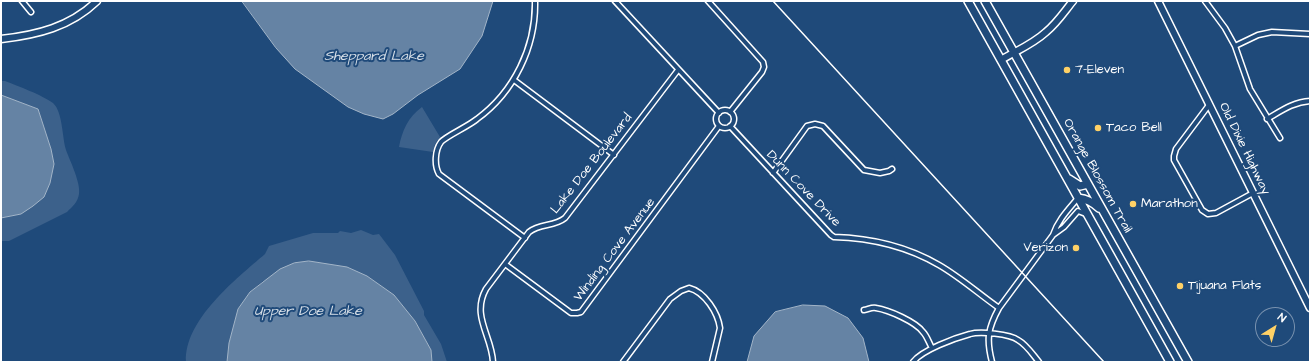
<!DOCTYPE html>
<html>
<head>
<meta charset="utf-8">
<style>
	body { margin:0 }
	#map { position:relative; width:1311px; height:363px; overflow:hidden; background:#1f4a7a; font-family:"Architects Daughter",sans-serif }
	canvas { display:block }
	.frame { position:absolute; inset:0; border:2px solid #fff; pointer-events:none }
	.north { position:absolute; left:1255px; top:307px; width:40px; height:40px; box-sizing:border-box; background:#1f4a7a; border:1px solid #7992af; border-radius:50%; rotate:37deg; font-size:11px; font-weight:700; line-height:16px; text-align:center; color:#fff }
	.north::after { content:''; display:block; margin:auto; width:14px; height:18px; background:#ffd166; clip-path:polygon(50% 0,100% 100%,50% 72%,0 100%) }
</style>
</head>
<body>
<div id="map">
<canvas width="1311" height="363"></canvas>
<div class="frame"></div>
<div class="north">N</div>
</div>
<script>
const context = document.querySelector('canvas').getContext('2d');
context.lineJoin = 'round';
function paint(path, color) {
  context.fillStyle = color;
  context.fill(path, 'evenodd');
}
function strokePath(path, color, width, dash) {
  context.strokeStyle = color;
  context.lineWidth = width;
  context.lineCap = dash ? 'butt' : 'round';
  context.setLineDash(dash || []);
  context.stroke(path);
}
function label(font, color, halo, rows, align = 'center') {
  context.font = font + ' "Architects Daughter",sans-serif';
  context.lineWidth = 4;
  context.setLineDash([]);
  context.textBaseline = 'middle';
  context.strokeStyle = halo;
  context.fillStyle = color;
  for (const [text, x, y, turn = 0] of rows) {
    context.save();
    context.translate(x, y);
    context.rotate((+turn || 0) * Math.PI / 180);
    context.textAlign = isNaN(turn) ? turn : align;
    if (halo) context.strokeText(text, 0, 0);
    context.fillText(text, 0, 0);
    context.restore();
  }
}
paint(new Path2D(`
	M1,81H5C18,86 42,95 53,103C63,112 62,138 66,150C70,161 81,183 79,194C78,202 72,207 67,212L9,241H1V218L21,214L51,149L38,109L1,95Z
	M422,107L440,137L435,144L433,152L399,147C402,131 408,117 422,107Z
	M361,230L373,235L379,234L395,255L424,311V315L441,344L447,362H432L431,350L415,321L394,295L367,276L347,267L263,281L250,292L238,309L229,343L227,362H186C184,320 236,279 265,254L269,246L313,233H338L340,231L351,233Z`), '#3c618b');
const water = new Path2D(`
	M242,1H493L482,36L460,69L418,95L393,114L383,119L364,114L348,107L295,69L276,48Z
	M1,95L38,109L51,149L54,164L50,183L44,197L33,206L21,214L1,218Z
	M309,261L347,267L367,276L394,295L415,321L431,350L432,362H227L229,343L238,309L250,292L280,269L294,263Z
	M803,305L825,306L848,318L863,338L869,362H747L754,336L775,312Z`);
paint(water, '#6583a4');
strokePath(water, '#a3b5c8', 1);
const street = new Path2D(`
	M22,1L31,12
	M615,1L719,113
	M708,1L763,62L764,67L762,72L730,112
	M1205,1L1225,28L1235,46L1250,89L1280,138
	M1235,46L1258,35L1272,32L1310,34
	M514,80L614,155
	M1209,105L1176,149L1174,156V160L1202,210L1208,214L1216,213L1253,193
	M716 119a9 9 0 1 1 18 0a9 9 0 1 1-18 0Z
	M1267,119C1281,111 1293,102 1310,101
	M730,126L831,235L834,237C870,238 908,247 939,265C960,277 979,294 999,308
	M773,173L807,126L815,124L823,126L864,170L880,173L889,171L892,169
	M1053,235C1058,220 1068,210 1078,198
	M525,238L439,174C434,165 435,150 441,142C446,136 469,126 477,119C514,92 536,47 535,1
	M505,264L571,313H577L581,312L719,126
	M864,310C869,309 872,307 876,308C889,310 916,322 923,332C927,336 929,343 932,348
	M493,362C492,336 471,316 486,289L529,232C540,223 554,227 565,218L678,70
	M623,362L670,299L681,291L689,288C705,292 718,313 720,328L712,362
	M913,362C922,350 955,338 970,334C980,331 1010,334 1018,340C1027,345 1033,355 1039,362
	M992,362C986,339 988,328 999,308L1053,235L1064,227L1078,211L1086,214`);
const secondary = new Path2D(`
	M1158,1L1310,308
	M1,39C37,35 70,27 97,1
	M1001,60C1016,51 1033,44 1046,32C1057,23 1064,12 1073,1`);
const primary = new Path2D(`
	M968,1L1170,362
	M985,1L1188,362
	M1069,179L1080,186L1088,184
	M1078,198C1087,199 1092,202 1099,208`);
strokePath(street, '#fff', 7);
strokePath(secondary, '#fff', 9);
strokePath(primary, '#fff', 10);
strokePath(street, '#1f4a7a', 4);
strokePath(secondary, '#1f4a7a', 6);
strokePath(primary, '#1f4a7a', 7);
strokePath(new Path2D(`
	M773,1L1104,362`), '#fff', 1.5);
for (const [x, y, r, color] of [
	[1067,70,4,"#ffd166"],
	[1098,128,4,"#ffd166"],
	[1133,204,4,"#ffd166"],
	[1076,248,4,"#ffd166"],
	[1180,286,4,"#ffd166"]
]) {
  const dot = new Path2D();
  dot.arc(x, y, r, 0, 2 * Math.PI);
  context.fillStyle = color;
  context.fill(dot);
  strokePath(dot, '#1f4a7a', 1.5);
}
label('13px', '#fff', '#1f4a7a', [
	["7-Eleven",1075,70],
	["Taco Bell",1106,128],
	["Marathon",1141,204],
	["Verizon",1068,248,"right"],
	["Tijuana Flats",1188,286]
], 'left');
label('13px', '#fff', '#1f4a7a', [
	["Old Dixie Highway",1244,149,64],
	["Lake Doe Boulevard",592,164,-52],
	["Orange Blossom Trail",1097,176,61],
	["Dunn Cove Drive",803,189,46],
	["Winding Cove Avenue",615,250,-53]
]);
label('italic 14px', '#d8e0e8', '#1f4a7a', [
	["Sheppard Lake",374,57],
	["Upper Doe Lake",308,312]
]);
</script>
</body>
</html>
